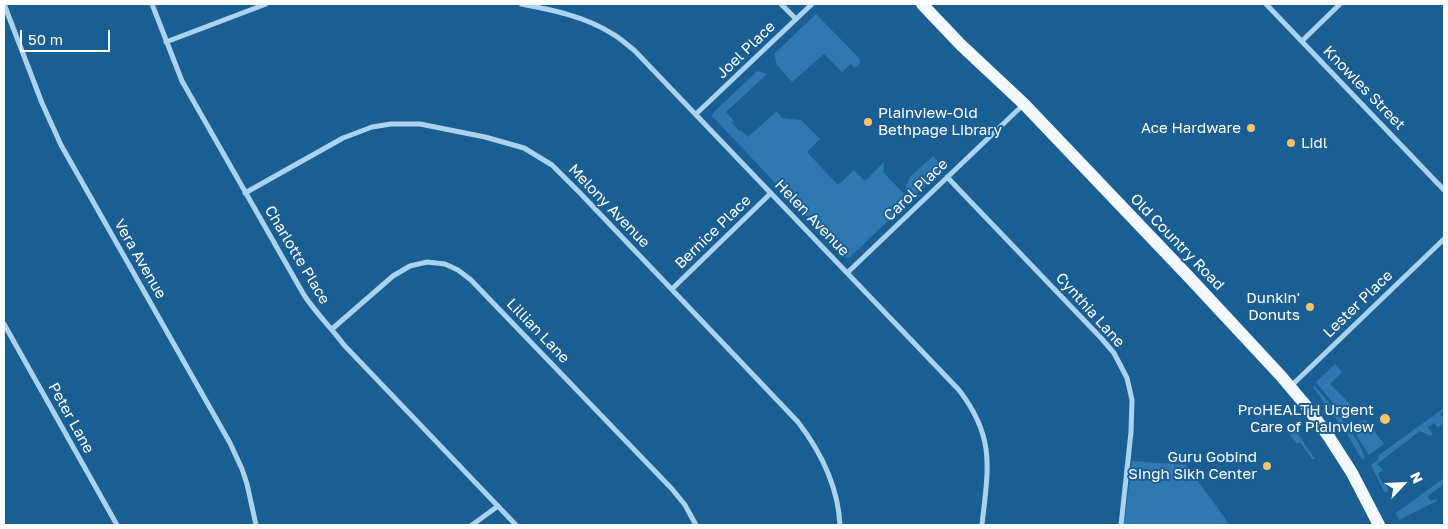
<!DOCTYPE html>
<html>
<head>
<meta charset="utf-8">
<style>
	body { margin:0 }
	#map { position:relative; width:1448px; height:529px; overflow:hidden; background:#1a5f93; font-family:"Golos Text",sans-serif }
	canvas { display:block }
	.frame { position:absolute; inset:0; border:5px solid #fff; pointer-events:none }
	.north { position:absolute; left:1378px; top:459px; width:50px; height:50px; -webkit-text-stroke:4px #1a5f93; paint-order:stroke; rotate:65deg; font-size:14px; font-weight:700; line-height:20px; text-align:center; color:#fff }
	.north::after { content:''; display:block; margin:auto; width:18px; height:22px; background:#fff; clip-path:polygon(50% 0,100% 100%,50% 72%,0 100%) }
	.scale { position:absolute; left:20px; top:30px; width:90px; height:22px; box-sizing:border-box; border:2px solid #fff; border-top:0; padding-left:6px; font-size:15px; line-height:18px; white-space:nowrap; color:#fff; -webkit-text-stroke:4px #1a5f93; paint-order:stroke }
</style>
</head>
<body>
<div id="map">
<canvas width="1448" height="529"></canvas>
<div class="frame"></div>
<div class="north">N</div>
<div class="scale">50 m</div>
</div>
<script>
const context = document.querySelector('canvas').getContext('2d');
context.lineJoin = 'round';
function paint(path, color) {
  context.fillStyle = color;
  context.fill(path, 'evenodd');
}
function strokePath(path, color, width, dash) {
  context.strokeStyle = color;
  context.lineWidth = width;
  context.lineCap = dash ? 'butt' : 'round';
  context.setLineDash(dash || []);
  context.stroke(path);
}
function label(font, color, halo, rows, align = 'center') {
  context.font = font + ' "Golos Text",sans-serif';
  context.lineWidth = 4;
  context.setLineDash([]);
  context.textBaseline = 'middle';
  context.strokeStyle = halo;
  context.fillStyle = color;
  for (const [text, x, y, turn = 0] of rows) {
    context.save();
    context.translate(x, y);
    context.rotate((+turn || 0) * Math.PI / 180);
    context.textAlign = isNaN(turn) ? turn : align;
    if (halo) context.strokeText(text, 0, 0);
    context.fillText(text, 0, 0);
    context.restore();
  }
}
paint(new Path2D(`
	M816,14L859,58L860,63L855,68L851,64L842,72L824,54L792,82L777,65L774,54Z
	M757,71L767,74L726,112L734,121L732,123L739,131L741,130L748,137L777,111L782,118L801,120L820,139L807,152L838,185L854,170L865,181L884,162L883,172L908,198L909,201L849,258L845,257L712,116L714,112Z
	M933,156L942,166V169L914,196H911L905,189L910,177Z
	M1335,364L1342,372L1330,384L1356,410L1345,418L1316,382Z
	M1315,386L1344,422L1340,424L1313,387Z
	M1444,408V411L1440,414L1444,419V423L1438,427L1434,423L1428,427L1432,433V435L1430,436L1420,431L1377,464L1383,470L1378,474L1383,484H1385L1389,490L1385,493L1371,465L1378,460L1379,455Z
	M1366,420L1384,444L1369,455L1352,428L1361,421Z
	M1293,427L1315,459H1312L1300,442L1297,444L1288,432Z
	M1349,429C1356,438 1361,447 1365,458L1362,460L1347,434Z
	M1132,461L1186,465L1230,525H1124Z
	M1444,478V484L1428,496L1430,501L1437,499V501L1399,520L1396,513Z`), '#2e79b1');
strokePath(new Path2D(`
	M4,4L42,103L61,145L230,443L242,469L247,484L256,525
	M152,4L182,81L304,295C316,313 331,328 344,345L516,525
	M521,4C552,10 584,16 611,33C619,37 626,44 634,50L959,390C996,438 988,469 982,525
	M781,4L796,19
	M1266,4L1444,190
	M1302,41L1340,4
	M166,42L266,4
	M696,114L812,4
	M947,177L1102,339L1114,353L1127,378L1132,400L1131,432L1121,525
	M245,193L343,138L372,127L391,124H420L485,137L524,148L552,165L580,193L798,422C821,452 838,487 840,525
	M847,273L1023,105
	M672,289L771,193
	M4,324L117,525
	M332,329L393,276L410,266L427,262L445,264L458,270L471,280L672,489L685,505L696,525
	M1290,387L1444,239
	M472,525L498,506`), '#abd3ef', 5);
strokePath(new Path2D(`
	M922,4L961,45L1024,104L1188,276L1281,376L1308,408L1329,437L1352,473L1379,525`), '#f4f9ff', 12);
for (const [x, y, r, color] of [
	[868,122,5,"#ffc16a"],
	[1251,128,5,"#ffc16a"],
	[1291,143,5,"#ffc16a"],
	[1310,307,5,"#ffc16a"],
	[1385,419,6,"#ffc16a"],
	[1267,466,5,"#ffc16a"]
]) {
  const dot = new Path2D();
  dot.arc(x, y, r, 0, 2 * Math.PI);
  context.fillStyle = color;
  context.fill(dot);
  strokePath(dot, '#1a5f93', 2);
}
label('15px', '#fff', '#1a5f93', [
	["Joel Place",746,50,-44],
	["Knowles Street",1364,88,46],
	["Carol Place",916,190,-44],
	["Melony Avenue",609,206,46],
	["Helen Avenue",812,218,46],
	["Bernice Place",713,232,-44],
	["Old Country Road",1177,242,46],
	["Charlotte Place",297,255,59],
	["Vera Avenue",140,259,60],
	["Lester Place",1358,304,-44],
	["Cynthia Lane",1090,310,48],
	["Lillian Lane",538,331,46],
	["Peter Lane",71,418,61]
]);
label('15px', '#fff', '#1a5f93', [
	["Plainview-Old",878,113,"left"],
	["Bethpage Library",878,130,"left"],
	["Ace Hardware",1241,128],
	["Lidl",1301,143,"left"],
	["Dunkin'",1300,298],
	["Donuts",1300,315],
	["ProHEALTH Urgent",1374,410],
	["Care of Plainview",1374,427],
	["Guru Gobind",1257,457],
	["Singh Sikh Center",1257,474]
], 'right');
</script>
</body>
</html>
